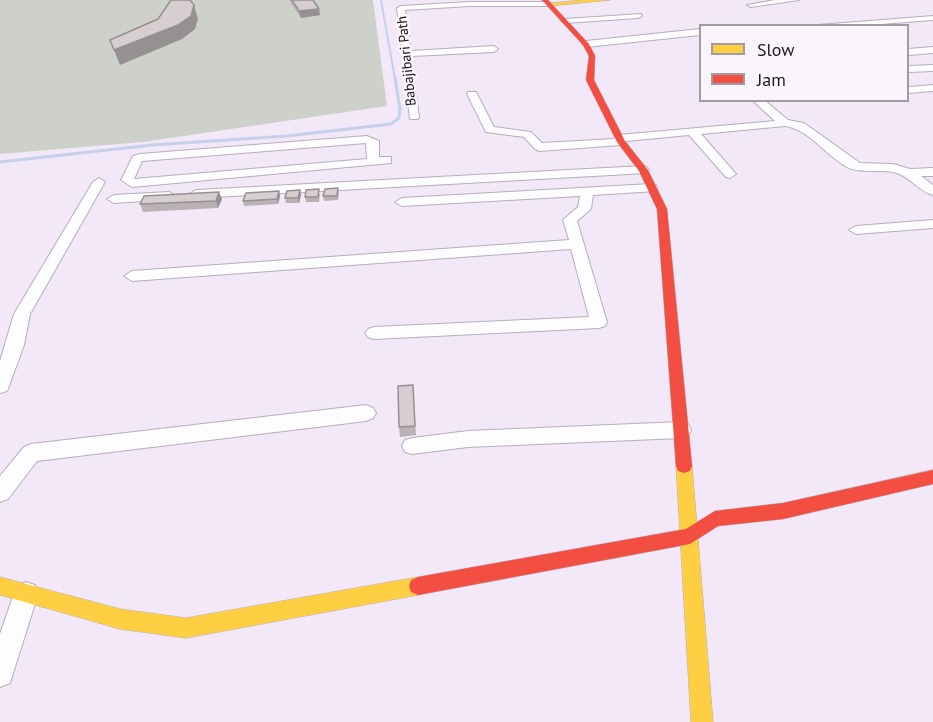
<!DOCTYPE html>
<html>
<head>
<meta charset="utf-8">
<style>
	body { margin:0 }
	#map { position:relative; width:933px; height:722px; overflow:hidden; background:#f2e8f8; font-family:"PT Sans",sans-serif }
	canvas { display:block }
	.legend { position:absolute; left:699px; top:24px; width:210px; height:78px; box-sizing:border-box; background:#f9f5fb; border:2px solid #a19ca3; margin:0; padding:8px 10px; list-style:none; font-size:18px; color:#1c161f }
	.legend li { display:flex; align-items:center; gap:12px; height:30px }
	.legend b { width:30px; border:2px solid #a19ca3 }
</style>
</head>
<body>
<div id="map">
<canvas width="933" height="722"></canvas>
<ul class="legend">
<li><b style="height:8px;background:#ffcf43"></b>Slow</li>
<li><b style="height:8px;background:#f24e42"></b>Jam</li>
</ul>
</div>
<script>
const context = document.querySelector('canvas').getContext('2d');
context.lineJoin = 'round';
function paint(path, color) {
  context.fillStyle = color;
  context.fill(path, 'evenodd');
}
function strokePath(path, color, width, dash) {
  context.strokeStyle = color;
  context.lineWidth = width;
  context.lineCap = dash ? 'butt' : 'round';
  context.setLineDash(dash || []);
  context.stroke(path);
}
function label(font, color, halo, rows, align = 'center') {
  context.font = font + ' "PT Sans",sans-serif';
  context.lineWidth = 5;
  context.setLineDash([]);
  context.textBaseline = 'middle';
  context.strokeStyle = halo;
  context.fillStyle = color;
  for (const [text, x, y, turn = 0] of rows) {
    context.save();
    context.translate(x, y);
    context.rotate((+turn || 0) * Math.PI / 180);
    context.textAlign = isNaN(turn) ? turn : align;
    if (halo) context.strokeText(text, 0, 0);
    context.fillText(text, 0, 0);
    context.restore();
  }
}
paint(new Path2D(`
	M0,0H373L387,106L143,142L0,154Z`), '#ced1c9');
strokePath(new Path2D(`
	M381,0L395,79`), '#c5d0eb', 2);
strokePath(new Path2D(`
	M0,162L152,145L287,136L391,124L399,118L400,109L395,78`), '#c5d0eb', 3);
const street = new Path2D(`
	M775,0H799L751,7L747,5Z
	M470,2H549L553,4L549,6H470L405,10L411,51L494,46L498,49L494,52L411,56L419,117L418,119H410L397,8L401,6Z
	M641,14L642,16L638,18L565,23L561,21L565,19Z
	M933,16V20L855,26H805Z
	M700,29V35L586,47L582,44L586,41Z
	M933,47V53L908,55V49Z
	M933,65V71L908,72V66Z
	M933,85V91L908,93V87Z
	M468,92H476L494,127L531,132L542,143L614,139L615,136L619,135L775,121L752,100H764L788,120L804,123L860,163L893,164L910,169L933,168V176H921L933,185V195C918,191 909,175 893,172C877,169 861,174 847,167C825,155 810,130 785,126L701,134L736,174L730,178L726,177L689,135L626,141L625,144L621,145L539,151L535,149L524,137L486,132L467,94Z
	M367,136L379,141V157H391V163L132,187L121,180L133,156L140,154ZM366,143L367,159L134,179L142,161Z
	M643,166L647,167L649,170L647,173L196,198L189,194L196,190Z
	M99,178L105,182L30,314L24,345L9,386L7,391L0,393V361L14,314L93,182Z
	M651,184L656,185L657,188L656,191L593,195L591,209L577,221L607,322L605,326L599,328L374,339L368,337L365,333L368,329L374,327L589,317L571,249L132,281L124,276L132,271L569,240L563,220L578,207L580,196L402,206L395,202L402,198Z
	M169,192L176,196L174,199L114,203L107,199L114,195Z
	M933,220V228L856,234L849,230L856,226Z
	M366,405L373,408L376,413L373,418L366,421L37,461L8,499L0,502V476L24,447L31,444Z
	M681,422L688,424L691,430L688,436L681,438L468,447L412,454L405,452L402,446L405,440L412,438L468,431Z
	M26,582L35,585L38,594L10,683L0,687V634L17,585Z`);
const slow = new Path2D(`
	M582,0H610L549,6L546,4Z
	M684,459L690,461L692,466L713,722H691L676,466L678,461Z
	M0,577L120,609L186,618L418,577L425,580L427,586L425,592L418,595L186,638L120,629L0,595Z`);
const jam = new Path2D(`
	M542,0H548L589,44L595,56L594,80L625,141L648,170L667,209L692,466L690,471L684,473L678,471L676,466L657,209L639,171L617,142L586,80L589,56L583,45Z
	M933,470V484L783,519L718,526L690,544L418,595L411,592L409,586L411,580L418,577L686,529L715,511L783,503Z`);
strokePath(street, '#b6aeba', 2);
strokePath(slow, '#b6aeba', 1);
strokePath(jam, '#b6aeba', 1);
paint(street, '#fdfcfe');
paint(slow, '#ffcf43');
paint(jam, '#f24e42');
paint(new Path2D(`
	M289,0H313L320,15L301,18Z
	M338,188L339,193L338,200L324,201L323,196Z
	M300,190L301,195L299,203H286L285,198Z
	M279,191L280,196L278,204L244,206L243,201Z
	M320,194L319,202H306L305,197Z
	M222,199L218,208L143,212L140,204Z
	M413,385L416,435L400,437L399,427Z`), '#b9b1b4');
paint(new Path2D(`
	M194,5L198,19L195,29L182,39L120,65L114,50Z
	M319,9L320,15L301,18L299,11Z
	M300,190L301,195L299,203L298,198Z
	M279,191L280,196L278,204L277,199Z
	M219,192L222,199L218,208L216,201Z`), '#969092');
const building = new Path2D(`
	M171,0H190L194,5L191,16L178,25L114,50L110,40L158,19Z
	M292,0H313L319,9L299,11Z
	M338,188L337,196H323L325,189Z
	M319,189L318,197H305L306,190Z
	M300,190L298,198H285L287,191Z
	M279,191L277,199L243,201L246,193Z
	M219,192L216,201L140,204L144,196Z
	M413,385L415,426L399,427L398,386Z`);
paint(building, '#d7ced1');
strokePath(building, '#969092', 1.5);
label('14px', '#1c161f', '#f9f5fb', [
	["Babajibari Path",407,61,-96]
]);
</script>
</body>
</html>
